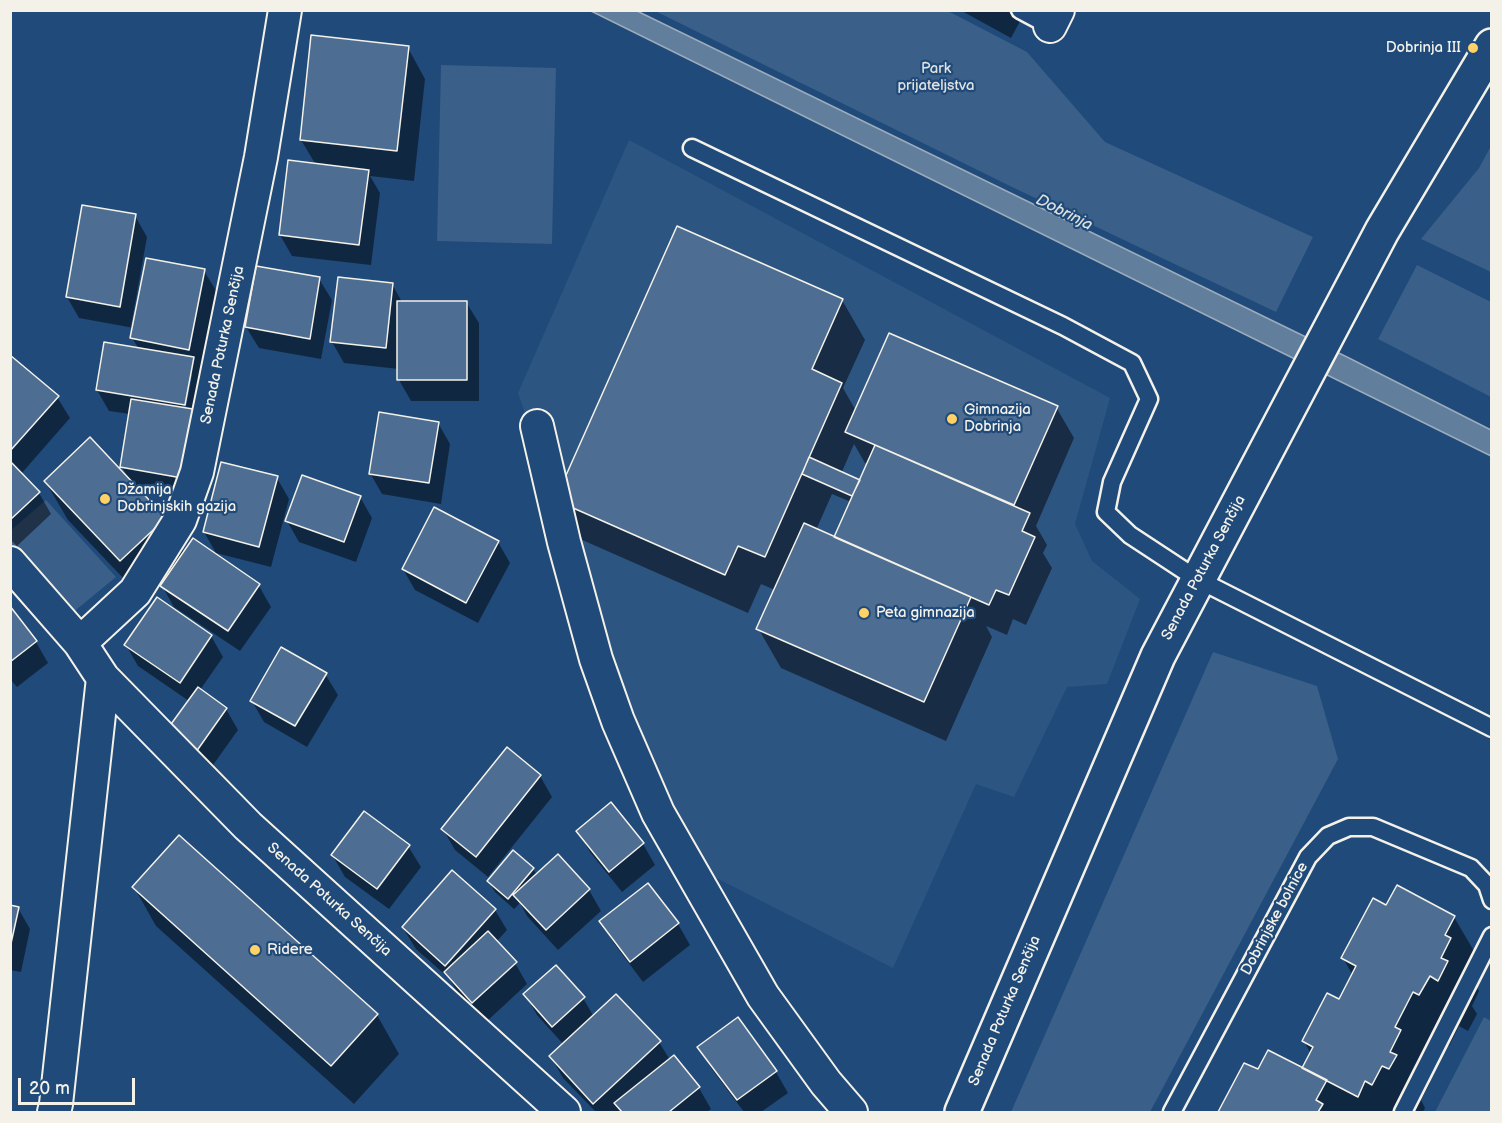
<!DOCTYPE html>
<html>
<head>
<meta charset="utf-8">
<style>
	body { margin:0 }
	#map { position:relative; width:1502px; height:1123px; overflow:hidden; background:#1f4a7a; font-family:"Balsamiq Sans",sans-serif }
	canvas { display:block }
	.frame { position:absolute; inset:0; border:12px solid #f4f1e8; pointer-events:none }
	.scale { position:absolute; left:18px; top:1078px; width:117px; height:27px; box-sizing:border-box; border:3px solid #f4f1e8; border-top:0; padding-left:8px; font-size:18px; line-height:21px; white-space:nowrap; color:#f4f1e8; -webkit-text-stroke:4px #1f4a7a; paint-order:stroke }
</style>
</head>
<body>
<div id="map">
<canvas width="1502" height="1123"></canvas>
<div class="frame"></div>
<div class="scale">20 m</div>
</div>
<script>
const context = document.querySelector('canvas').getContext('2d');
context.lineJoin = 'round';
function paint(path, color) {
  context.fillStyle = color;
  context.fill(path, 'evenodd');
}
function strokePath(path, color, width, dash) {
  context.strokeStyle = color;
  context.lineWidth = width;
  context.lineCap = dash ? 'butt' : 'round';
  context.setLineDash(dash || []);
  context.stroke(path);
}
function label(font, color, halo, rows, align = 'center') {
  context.font = font + ' "Balsamiq Sans",sans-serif';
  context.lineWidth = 4.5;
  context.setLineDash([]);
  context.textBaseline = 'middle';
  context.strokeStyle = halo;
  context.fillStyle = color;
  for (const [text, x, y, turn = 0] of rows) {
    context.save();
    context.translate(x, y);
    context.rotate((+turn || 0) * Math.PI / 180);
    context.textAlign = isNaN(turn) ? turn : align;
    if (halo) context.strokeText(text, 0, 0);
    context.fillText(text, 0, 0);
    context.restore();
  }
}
paint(new Path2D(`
	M629,140L1110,398L1075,524L1092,561L1140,599L1107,684L1067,687L1014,797L976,784L893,968L679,859L518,393Z`), '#2d5581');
paint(new Path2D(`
	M655,11H948L1027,52L1105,142L1313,237L1276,312L1012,187Z
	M441,65L556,68L552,244L437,241Z
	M1491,146V272L1421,239L1479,168Z
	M1417,265L1491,302V397L1378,339Z
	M46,500L116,577L71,614L11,544L10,531Z
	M1213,652L1317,686L1338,759L1150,1112H1011Z
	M1484,1017L1491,1021V1112H1435Z`), '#3a5f88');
const water = new Path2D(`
	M591,11H637L1349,358L1491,430V456Z`);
paint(water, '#627e9d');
strokePath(water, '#9cacbb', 1.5);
paint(new Path2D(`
	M960,10H1026L1011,38Z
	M408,48L425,79L414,181L370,176L380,193L371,265L292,256L280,235L316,165L301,140Z
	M135,216L147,237L131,326H134L204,271L217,292L201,372L205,379L193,498L136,488L165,519L185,553L259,586L271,607L240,651L174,607L162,586L166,578L143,599L68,520L45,481L128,478L122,467L130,414L109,411L97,390L139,349L132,338L134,328L79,318L67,297ZM189,375H192L185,413L182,412Z
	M319,279L332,300L321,359L259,348L246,327Z
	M392,284L402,302H466L479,323V401H411L399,380V369L344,363L332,342Z
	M842,300L865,340L843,388L856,411L1056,407L1074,438L1036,526L1047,545L1043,553L1052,568L1026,625L1013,619L1007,635L986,626L992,637L946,741L781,668L758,628L775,590L761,584L748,613L580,539L557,500ZM854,444L865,463L868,464L860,482L841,474ZM832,494L851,502L835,538L816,530Z
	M10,357L57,397L70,418L21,474L39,493L51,514L17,546L10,539Z
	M438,423L450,444L441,504L382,494L370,473Z
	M277,478L289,499L271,567L216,553L204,532Z
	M360,497L372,518L356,562L299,542L287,521Z
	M498,542L510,563L478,623L415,590L403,569Z
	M10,609L36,642L48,663L17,687L10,679Z
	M211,636L223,657L200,690L226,709L238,730L208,772L180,752L189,701L138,666L126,645Z
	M325,674L338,695L307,747L264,722L252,701Z
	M507,749L540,776L552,797L488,877L455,850L443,829Z
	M611,804L643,844L655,865L622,892L590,852L578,831Z
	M408,846L421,867L389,909L345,877L333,856Z
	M513,852L533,869L537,875L558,856L589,890L601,911L558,950L527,916L520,903L514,909L495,892L489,882Z
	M648,885L678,924L690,945L643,982L613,942L601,921Z
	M134,887L377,1015L399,1054L354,1104L156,926Z
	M10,907L18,908L30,929L21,972L10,970Z
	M1387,907L1454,917L1484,968L1475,984L1479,991L1472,1006L1477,1014L1468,1031L1459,1026L1449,1046L1443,1043L1426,1075L1430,1083L1421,1100L1425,1108L1423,1112H1220L1245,1065L1259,1071L1303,1070L1311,1054L1304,1041L1339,1001L1353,976L1343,958Z
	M495,910L507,930L496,942L515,963L527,984L485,1023L458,993L449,978L416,949L403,928Z
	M525,994L583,998L594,1017L659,1042L670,1060L674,1057L699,1088L711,1109L707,1112H621L620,1111L618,1112H596L563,1078L551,1057L564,1045L537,1015Z
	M737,1020L776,1072L788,1093L761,1112H744L711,1068L699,1047Z`), '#0007');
const building = new Path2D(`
	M311,35L409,46L397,151L300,140Z
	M288,160L369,170L359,245L279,235Z
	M82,205L136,214L120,307L66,297Z
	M677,226L843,299L812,369L842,383L765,557L738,546L725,575L555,500Z
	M146,258L205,269L189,350L130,338Z
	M256,266L320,277L310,339L245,327Z
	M338,277L393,283L386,348L330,342Z
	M397,301H467V380H397Z
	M889,333L1058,406L1014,505L845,432Z
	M104,342L194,357L185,405L96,390Z
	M10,355L59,396L10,451Z
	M131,399L193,409L182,478L120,467Z
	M379,412L439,422L429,483L369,474Z
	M90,437L166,518L120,561L44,481Z
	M875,445L1030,513L1022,531L1035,537L1009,595L996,590L989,605L834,537Z
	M809,457L860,480L852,496L802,474Z
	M10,461L40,492L10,520Z
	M221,462L278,476L259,547L203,532Z
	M302,475L361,496L344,542L285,521Z
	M434,507L499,541L466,603L402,569Z
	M804,523L971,597L924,702L756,629Z
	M193,538L260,584L228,631L160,586Z
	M157,597L212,635L180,683L124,645Z
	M10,606L37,641L10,662Z
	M281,647L327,673L295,726L250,701Z
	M198,687L227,708L196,752L166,731Z
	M507,747L541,775L476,857L441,829Z
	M611,802L644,843L609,872L576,831Z
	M364,811L410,845L377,889L331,855Z
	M179,835L378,1014L331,1066L132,887Z
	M513,850L534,868L508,899L487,881Z
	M558,854L590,889L546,930L513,895Z
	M452,870L496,909L445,966L402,927Z
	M648,883L679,923L630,962L599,921Z
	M1397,885L1455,916L1445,935L1451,938L1441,958L1448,961L1438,981L1430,976L1419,995L1413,992L1395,1027L1401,1030L1390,1052L1397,1055L1389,1069L1382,1066L1372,1085L1365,1081L1358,1097L1302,1068L1313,1047L1302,1041L1327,993L1339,999L1356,966L1341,958L1373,898L1386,905Z
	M10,905L19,907L10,948Z
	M488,931L517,962L472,1003L444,972Z
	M556,965L585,997L552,1027L523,994Z
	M616,994L661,1041L593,1104L549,1056Z
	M738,1017L777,1071L737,1100L697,1047Z
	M1268,1050L1327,1080L1316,1100L1323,1104L1318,1112H1218L1244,1063L1258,1069Z
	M674,1055L700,1087L669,1112H622L614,1103Z`);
paint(building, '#4d6e92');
strokePath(building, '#f4f1e8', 1.5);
const lane = new Path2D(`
	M1020,10L1050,26
	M692,148L1063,326L1132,363L1149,399L1112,482L1106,512L1130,535L1197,579L1492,728
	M1172,1112L1308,857L1328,836L1349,827H1373L1471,868L1487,885L1492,900
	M1403,1112L1492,936`);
const street = new Path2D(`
	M1050,26L1058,10
	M537,426L564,542L596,659L618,721L658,813L763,996L826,1083L851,1112
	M10,563L80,643L103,678L56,1104L54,1112
	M80,643L135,592L180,520L197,472L261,157L285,10
	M103,678L248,826L564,1112`);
const secondary = new Path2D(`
	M962,1112L1158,656L1382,231L1492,46`);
strokePath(lane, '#f4f1e8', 21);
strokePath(street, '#f4f1e8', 36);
strokePath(secondary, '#f4f1e8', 38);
strokePath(lane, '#1f4a7a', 16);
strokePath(street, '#1f4a7a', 32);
strokePath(secondary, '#1f4a7a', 33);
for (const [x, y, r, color] of [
	[1473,48,6,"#ffd166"],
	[952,419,6,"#ffd166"],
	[105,499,6,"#ffd166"],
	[864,613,6,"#ffd166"],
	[255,950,6,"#ffd166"]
]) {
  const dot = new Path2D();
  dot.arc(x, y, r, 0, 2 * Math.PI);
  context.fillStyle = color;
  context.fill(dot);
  strokePath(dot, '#1f4a7a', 2);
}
label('15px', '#f4f1e8', '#1f4a7a', [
	["Dobrinja III",1461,48,"right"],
	["Gimnazija",964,410],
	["Dobrinja",964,427],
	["Džamija",117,490],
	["Dobrinjskih gazija",117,507],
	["Peta gimnazija",876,613],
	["Ridere",267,950]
], 'left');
label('15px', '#e1e2de', '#1f4a7a', [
	["Park",936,69],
	["prijateljstva",936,86]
]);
label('15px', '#f4f1e8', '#1f4a7a', [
	["Senada Poturka Senčija",223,345,-78],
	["Senada Poturka Senčija",1204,568,-62],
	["Senada Poturka Senčija",329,900,42],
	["Dobrinjske bolnice",1275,919,-62],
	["Senada Poturka Senčija",1005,1011,-67]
]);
label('italic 16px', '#dee0dd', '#1f4a7a', [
	["Dobrinja",1064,213,27]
]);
</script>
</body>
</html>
